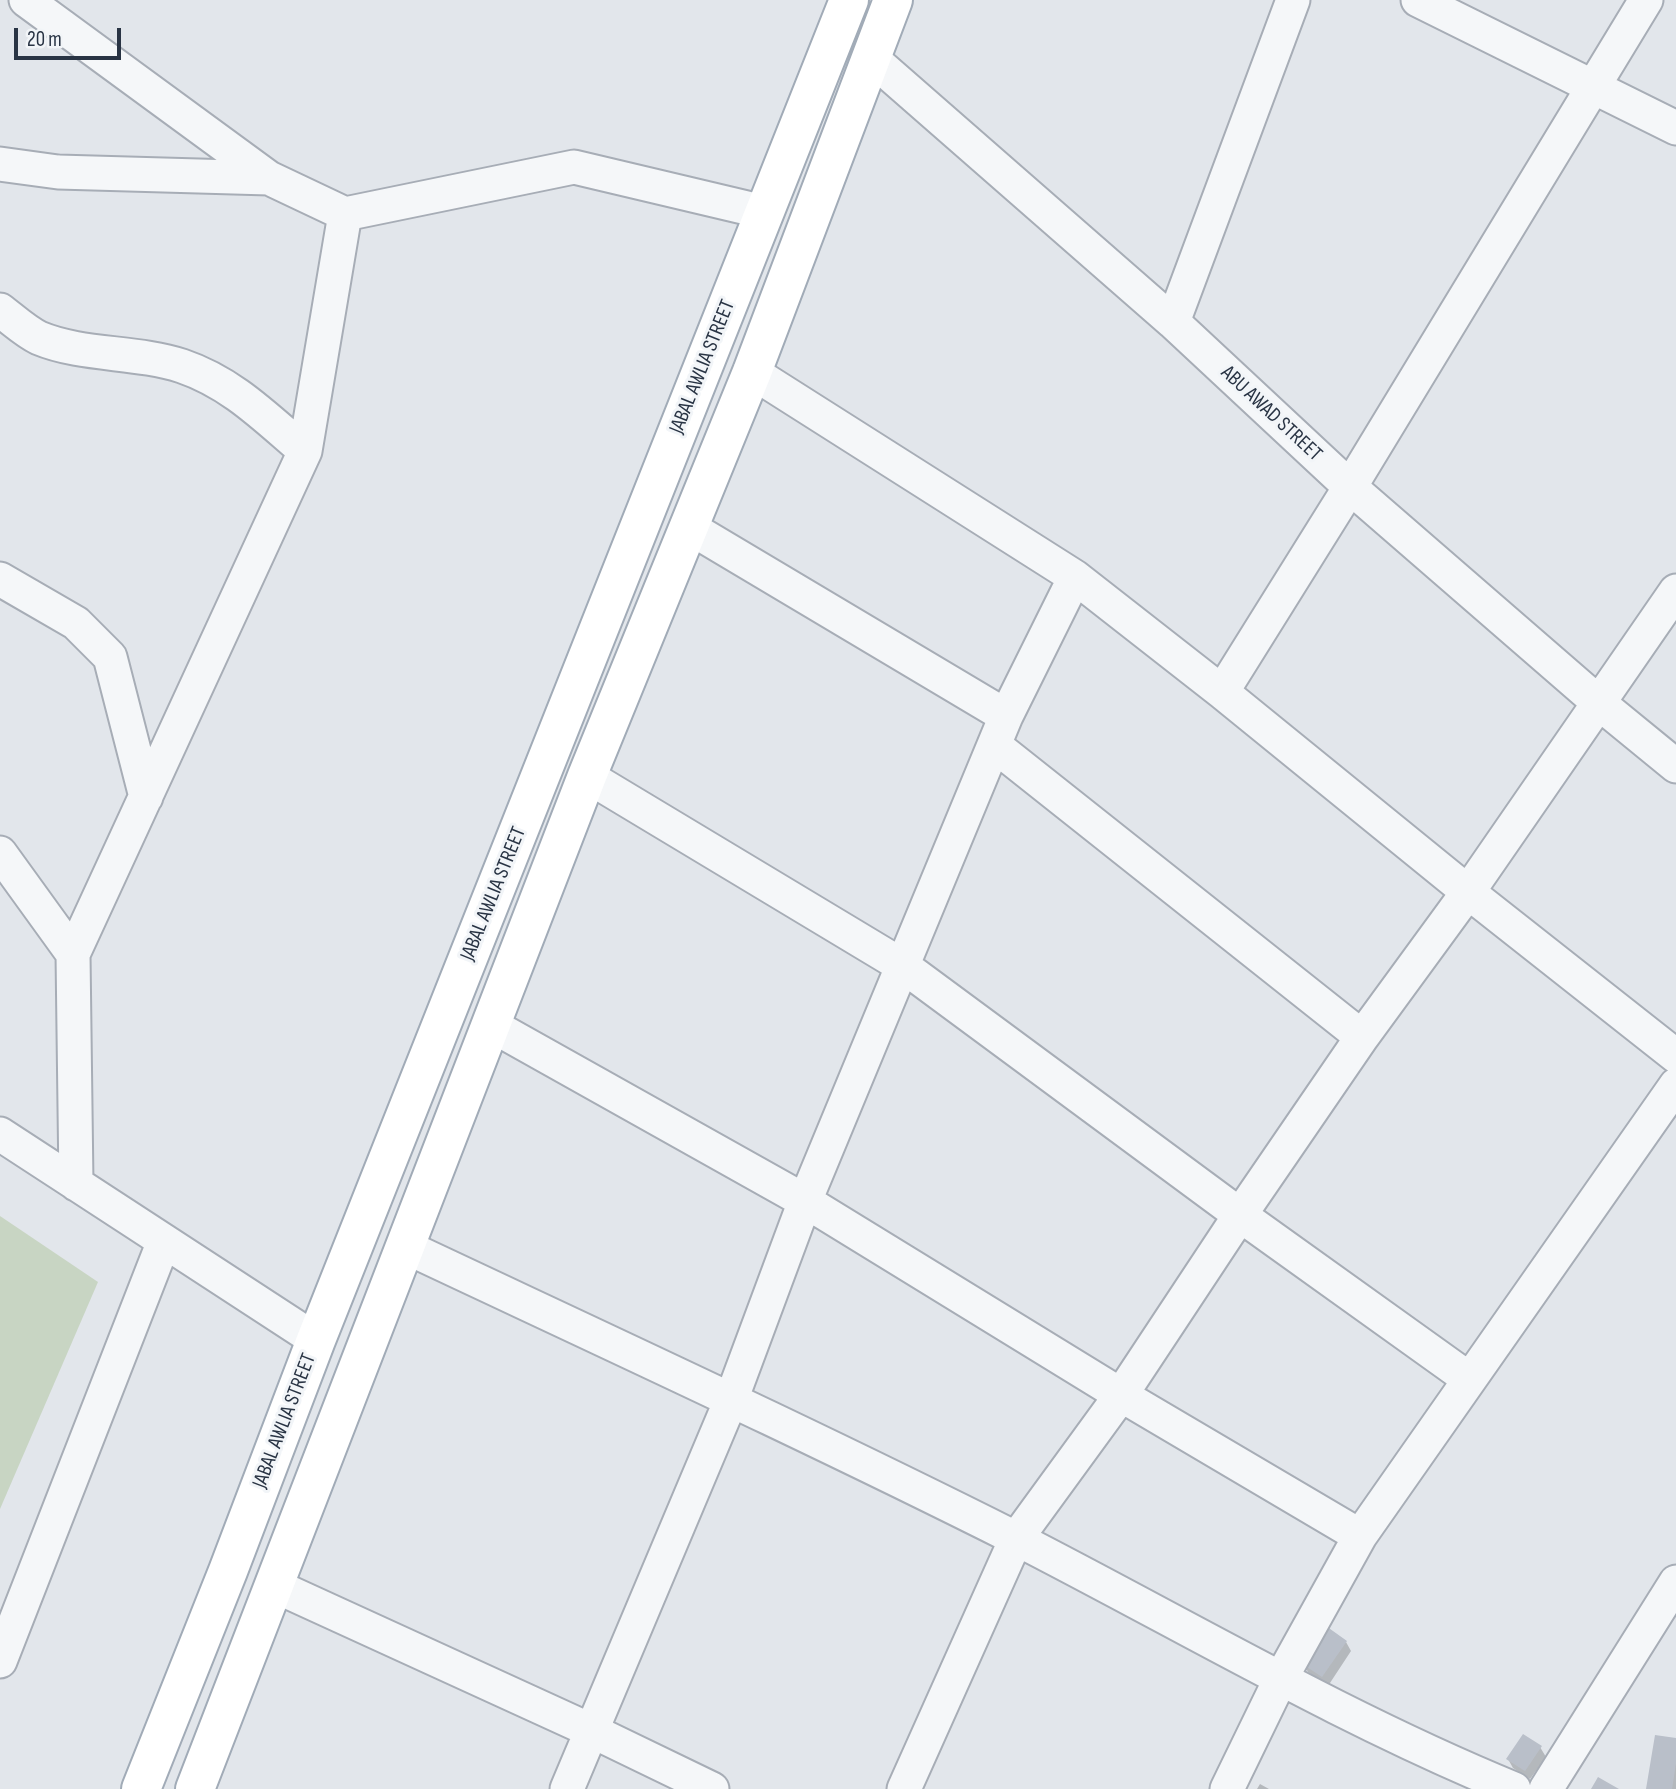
<!DOCTYPE html>
<html>
<head>
<meta charset="utf-8">
<style>
	body { margin:0 }
	#map { position:relative; width:1676px; height:1789px; overflow:hidden; background:#e2e6eb; font-family:"Sofia Sans Condensed",sans-serif }
	canvas { display:block }
	.scale { position:absolute; left:14px; top:28px; width:107px; height:32px; box-sizing:border-box; border:4px solid #293444; border-top:0; padding-left:9px; font-size:21px; line-height:24px; white-space:nowrap; color:#293444; -webkit-text-stroke:5px #f2f5f8; paint-order:stroke }
</style>
</head>
<body>
<div id="map">
<canvas width="1676" height="1789"></canvas>
<div class="scale">20 m</div>
</div>
<script>
const context = document.querySelector('canvas').getContext('2d');
context.lineJoin = 'round';
function paint(path, color) {
  context.fillStyle = color;
  context.fill(path, 'evenodd');
}
function strokePath(path, color, width, dash) {
  context.strokeStyle = color;
  context.lineWidth = width;
  context.lineCap = dash ? 'butt' : 'round';
  context.setLineDash(dash || []);
  context.stroke(path);
}
function label(font, color, halo, rows, align = 'center') {
  context.font = font + ' "Sofia Sans Condensed",sans-serif';
  context.lineWidth = 6;
  context.setLineDash([]);
  context.textBaseline = 'middle';
  context.strokeStyle = halo;
  context.fillStyle = color;
  for (const [text, x, y, turn = 0] of rows) {
    context.save();
    context.translate(x, y);
    context.rotate((+turn || 0) * Math.PI / 180);
    context.textAlign = isNaN(turn) ? turn : align;
    if (halo) context.strokeText(text, 0, 0);
    context.fillText(text, 0, 0);
    context.restore();
  }
}
paint(new Path2D(`
	M0,1216L98,1282L0,1509Z`), '#c8d5c3');
paint(new Path2D(`
	M1346,1642L1351,1651L1328,1686L1308,1672L1303,1663Z
	M1676,1740V1789H1648Z
	M1540,1747L1546,1757L1530,1779L1513,1768L1508,1759Z
	M1260,1784L1269,1789H1257Z`), '#0003');
paint(new Path2D(`
	M1326,1626L1347,1641L1322,1677L1301,1663Z
	M1523,1734L1542,1746L1525,1771L1506,1759Z
	M1655,1735L1676,1738V1763L1672,1789H1646Z
	M1598,1777L1619,1789H1591Z`), '#b9bfc9');
const minor = new Path2D(`
	M26,0L269,178
	M1418,0L1676,128
	M870,57L1173,322L1350,487L1599,703L1676,766
	M0,164L58,172L269,178L345,214L574,167L764,212
	M0,310C12,319 26,332 39,338C82,356 136,351 182,366C232,383 265,417 305,451
	M1173,322L1293,0
	M752,372L1075,577L1222,692L1468,892L1676,1056
	M687,526L1006,716
	M0,579L76,623L110,657L146,797
	M1222,692L1350,487L1646,0
	M994,745L1362,1037
	M587,776L903,966L1240,1215L1469,1379
	M0,853L73,954
	M491,1025L805,1201L1121,1395L1360,1536
	M0,1134L316,1340
	M76,1184L73,954L305,451L345,214
	M406,1247C610,1343 814,1437 1015,1538C1181,1623 1341,1718 1514,1789
	M273,1585L590,1730L712,1789
	M0,1661L164,1241
	M567,1789L731,1400L805,1201L1006,716L1075,577
	M904,1789L1016,1539L1121,1395L1240,1215L1362,1037L1468,892L1676,591
	M1227,1789L1280,1680L1360,1536L1676,1085
	M1546,1789L1676,1582`);
const primary = new Path2D(`
	M141,1789L228,1571L316,1340L849,0
	M195,1789L587,776L752,372L893,0`);
strokePath(minor, '#a7adb6', 37);
strokePath(primary, '#a1abb7', 42);
strokePath(minor, '#f5f7f9', 33);
strokePath(primary, '#fff', 38);
label('21px', '#293444', '#f2f5f8', [
	["JABAL AWLIA STREET",703,367,-68],
	["ABU AWAD STREET",1271,414,43],
	["JABAL AWLIA STREET",494,894,-68],
	["JABAL AWLIA STREET",285,1421,-69]
]);
</script>
</body>
</html>
